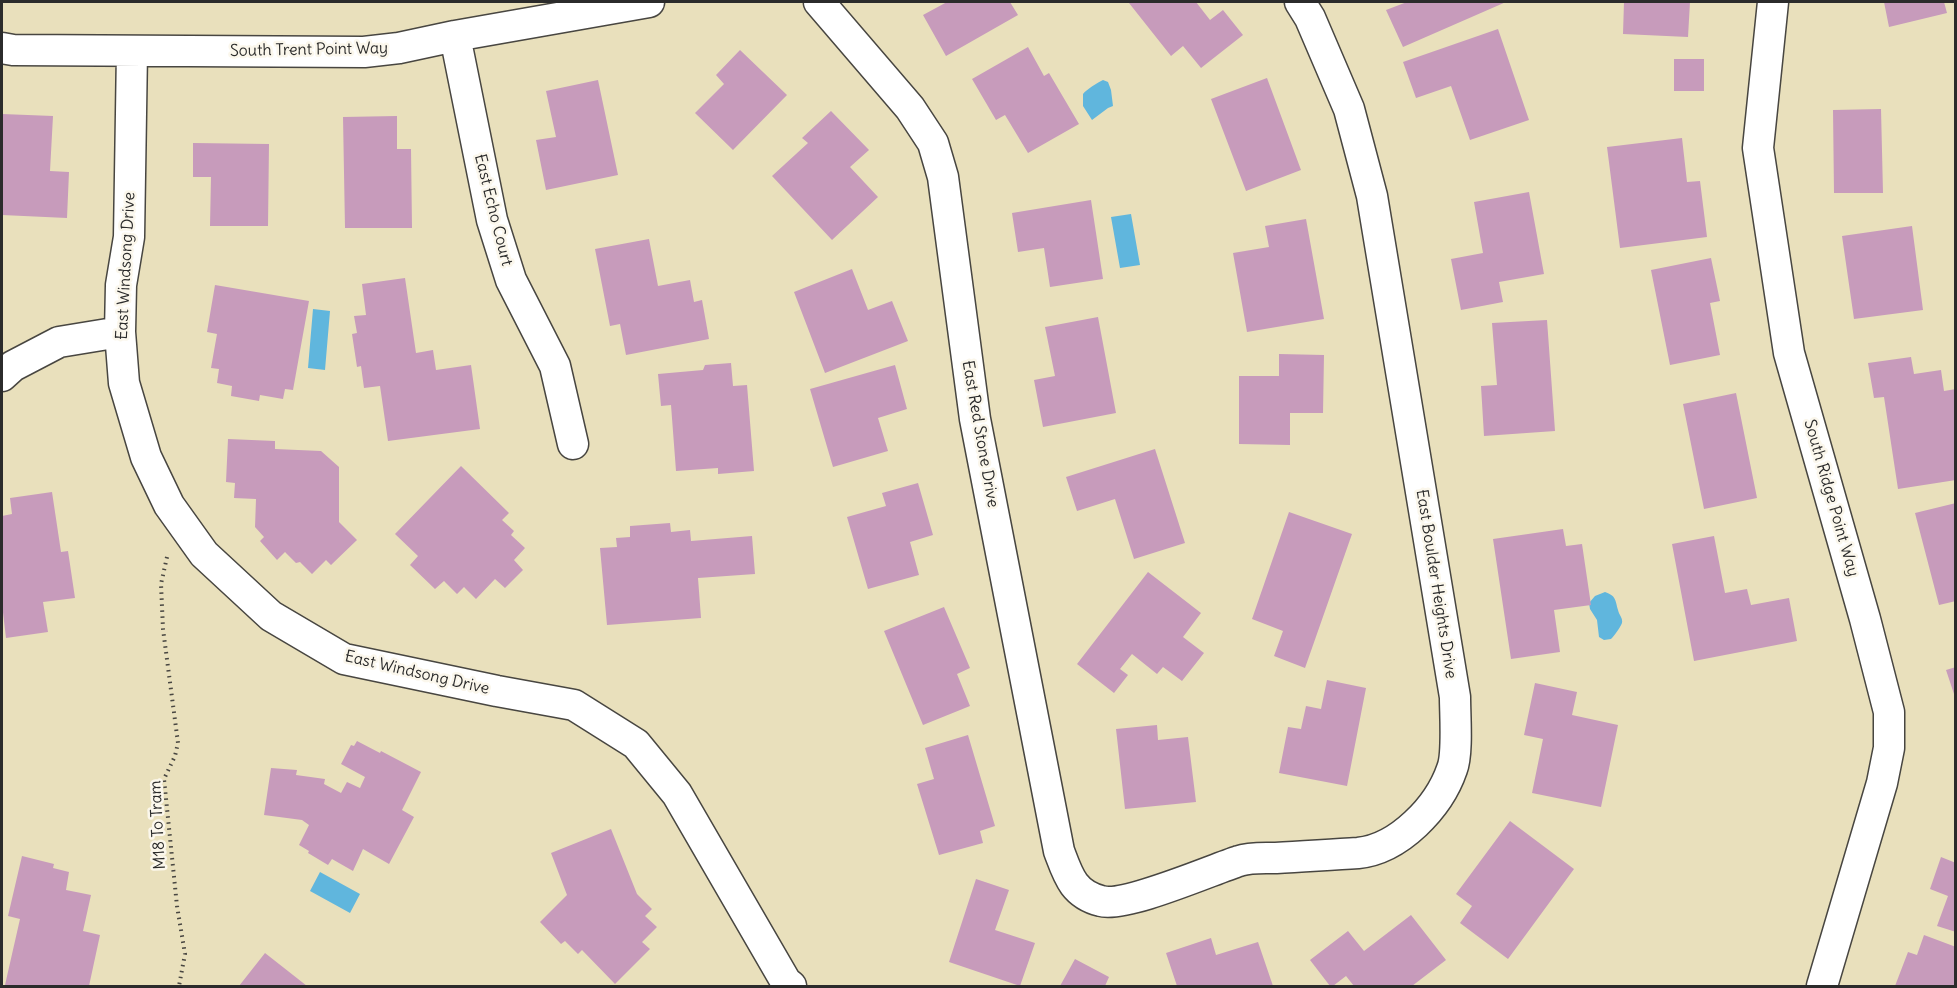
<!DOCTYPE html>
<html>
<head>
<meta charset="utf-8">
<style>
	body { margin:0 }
	#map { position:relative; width:1957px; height:988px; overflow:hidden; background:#e9e0bc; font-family:Delius,sans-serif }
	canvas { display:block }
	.frame { position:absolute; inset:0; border:3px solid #2b2b2b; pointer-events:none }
</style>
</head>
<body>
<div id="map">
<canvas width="1957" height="988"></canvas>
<div class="frame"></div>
</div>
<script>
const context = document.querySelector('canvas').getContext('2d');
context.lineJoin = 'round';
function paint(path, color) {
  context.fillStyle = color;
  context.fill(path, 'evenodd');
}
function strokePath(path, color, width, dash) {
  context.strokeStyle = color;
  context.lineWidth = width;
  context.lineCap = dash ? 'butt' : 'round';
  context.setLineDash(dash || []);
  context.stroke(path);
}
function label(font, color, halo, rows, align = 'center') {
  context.font = font + ' Delius,sans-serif';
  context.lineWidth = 5;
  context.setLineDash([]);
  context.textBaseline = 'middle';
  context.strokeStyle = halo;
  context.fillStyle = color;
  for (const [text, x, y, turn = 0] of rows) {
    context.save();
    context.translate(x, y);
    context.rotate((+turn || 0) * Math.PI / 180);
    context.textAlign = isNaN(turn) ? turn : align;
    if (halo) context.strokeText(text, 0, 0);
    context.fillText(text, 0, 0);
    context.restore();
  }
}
paint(new Path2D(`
	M1103,80L1108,82L1111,90L1113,106L1108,108L1092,120L1083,106V94C1087,89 1097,83 1103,80Z
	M1131,214L1140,265L1120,268L1111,217Z
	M313,309L330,311L325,370L308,368Z
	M1605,592C1616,596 1615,599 1618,610C1619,615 1623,618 1622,623C1620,628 1614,636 1611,639L1604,640L1599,637L1597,620L1590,609L1589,603L1595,596Z
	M320,872L360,894L350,913L310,891Z`), '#60b6dd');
paint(new Path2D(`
	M947,2H1010L1018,15L946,56L923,15Z
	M1131,2H1196L1210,20L1223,10L1243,35L1201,68L1183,46L1171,56L1129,3Z
	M1407,2H1506L1403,47L1386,10Z
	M1624,2H1690L1688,37L1623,34Z
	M1884,2H1944L1947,13L1889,27Z
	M1498,29L1529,120L1470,140L1451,86L1416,98L1403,62Z
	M1028,47L1044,76L1049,73L1079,124L1028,153L1005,115L996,120L972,79Z
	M740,50L787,95L733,150L695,113L724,84L716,75Z
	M1674,59H1704V91H1674Z
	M1267,78L1301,170L1246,191L1211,99Z
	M598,80L618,175L546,190L536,140L556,137L546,91Z
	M1881,109L1883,193H1834L1833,110Z
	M831,111L869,150L850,167L878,197L832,240L772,176L808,143L802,138Z
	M2,114L53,116L50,171L69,172L67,218L2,215Z
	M397,116V149H411L412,228H345L343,117Z
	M1682,138L1687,182L1700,181L1707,237L1620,248L1607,147Z
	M193,143L269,144L268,226H210L211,177H193Z
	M1529,192L1544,274L1499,282L1503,302L1461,310L1451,259L1483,253L1474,202Z
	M1091,200L1103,279L1050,287L1044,248L1018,252L1012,213Z
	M1306,219L1324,319L1247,332L1233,253L1269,247L1265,226Z
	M1912,226L1923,310L1854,319L1842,236Z
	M649,239L658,286L690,280L694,302L702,300L709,339L626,355L620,324L610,326L595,249Z
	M1711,258L1720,301L1710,303L1720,355L1670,365L1651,270Z
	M852,269L868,310L892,301L908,341L825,373L794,292Z
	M405,278L416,353L433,350L436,370L471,365L480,429L388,441L380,386L364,388L361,366L357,367L352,334L357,333L354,316L366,315L362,284Z
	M215,285L309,301L293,390L285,389L283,399L260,395L259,401L231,396L232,386L217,383L219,369L211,368L217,334L207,332Z
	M1098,317L1116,413L1043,427L1034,380L1055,376L1045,327Z
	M1547,320L1555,431L1484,436L1481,386L1497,385L1492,323Z
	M1279,354L1324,355L1323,413H1290V445L1239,444V376H1279Z
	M1911,357L1914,374L1941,370L1944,391L1956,389V480L1898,489L1884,397L1874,398L1868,363Z
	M731,363L733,386L747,385L754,471L718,474V468L676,471L671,405L661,406L658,374L703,370L705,365Z
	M895,365L907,409L878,418L888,451L833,467L810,389Z
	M1736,393L1757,498L1704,509L1683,404Z
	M228,439L275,441V449L321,451L339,467V522L357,540L331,565L326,560L312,574L300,562L296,563L285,552L277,560L260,541L264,537L255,527L256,499L234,498L235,483L226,482Z
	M1155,449L1185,543L1134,559L1115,499L1077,511L1066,477Z
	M461,466L509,513L502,520L514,531L511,535L525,548L514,560L523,570L505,588L495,579L476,599L464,587L457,594L444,581L435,589L410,565L418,556L395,534Z
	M918,483L933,535L910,542L919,575L868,589L847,517L886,506L882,493Z
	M52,492L61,552L68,551L75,598L43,602L48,632L6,638L2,604V516L12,514L10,498Z
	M1956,503V601L1939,605L1915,513Z
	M1289,512L1352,534L1305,668L1274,656L1283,631L1252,619Z
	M670,523L671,532L690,530L691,541L752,536L755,574L698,578L701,618L607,625L600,548L617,547L616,538L630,537V526Z
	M1563,529L1566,546L1582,544L1591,605L1554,610L1560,652L1511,659L1493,539Z
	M1714,536L1725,593L1747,589L1751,605L1789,598L1797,641L1694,661L1672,544Z
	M1148,572L1201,613L1183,637L1204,653L1182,681L1163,667L1157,674L1132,654L1120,669L1128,675L1114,693L1077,664Z
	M944,607L970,668L957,674L970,706L923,725L884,631Z
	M1956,667V697H1955L1946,670Z
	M1327,680L1366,688L1347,786L1279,773L1288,727L1301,729L1306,706L1321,709Z
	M1535,683L1577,692L1572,715L1618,725L1601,807L1532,793L1543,739L1524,735Z
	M1157,725L1158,740L1188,737L1196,802L1125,809L1116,729Z
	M968,735L995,826L980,831L983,843L939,855L917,784L934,779L925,748Z
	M357,741L380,753L381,751L421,772L402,810L414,817L389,864L363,849L353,871L332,859L328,865L308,853L309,851L299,845L309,825L302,820L264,815L271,768L297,770L296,775L325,779L324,784L341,793L347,782L360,788L365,777L341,764L351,745L354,746Z
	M1510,821L1574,869L1508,959L1460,923L1472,906L1456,894Z
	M611,829L637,894L652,909L645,916L657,927L642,942L650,949L615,984L582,950L578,954L565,941L561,944L540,922L567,895L551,853Z
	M22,856L54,864L53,868L69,872L66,890L91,895L83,931L100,935L89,986L5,985L20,919L8,916Z
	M1941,857L1956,863V932L1937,926L1948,896L1930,889Z
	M976,879L1009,890L995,930L1035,943L1020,986L949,962Z
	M1411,915L1446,960L1412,986H1354L1346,976L1333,986H1330L1310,960L1348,931L1364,951Z
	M1924,935L1956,947V986H1895L1908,952L1917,955Z
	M1211,938L1216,955L1258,942L1273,986H1177L1166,953Z
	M265,953L307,986H239Z
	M1075,959L1109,977L1105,986H1060Z`), '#c79bbb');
const minor = new Path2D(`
	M819,2L910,108L933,143L943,177L975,419L1059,851C1068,875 1073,894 1101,901C1125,908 1211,870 1239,861C1250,857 1264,858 1276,858C1303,856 1330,855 1358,853C1399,849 1439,807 1452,769C1458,754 1455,715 1455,697L1372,196L1349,109L1310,18L1300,2
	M1773,2L1758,148L1789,353L1865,619L1889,712V748L1882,783L1822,986
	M455,36L492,220L511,280L555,366L573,444
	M2,48L13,50L364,52L399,48L455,36L649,2
	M132,51L129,237L121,285L120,332L124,383L146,457L169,505L204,554L271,616L344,659L497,691L574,705L636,744L677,794L786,982L791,986
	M2,376L13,366L59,342L120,332`);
strokePath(minor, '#484641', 33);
strokePath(new Path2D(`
	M167,557L161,584L163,629L178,743L175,756L164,779L177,906L185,954L179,986`), '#484641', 4, [1.5, 4.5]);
strokePath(minor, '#fff', 30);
label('16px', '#2b2b2b', '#fbf7ec', [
	["South Trent Point Way",309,50,-1],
	["East Echo Court",493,210,76],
	["East Windsong Drive",126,266,-87],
	["East Red Stone Drive",980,434,80],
	["South Ridge Point Way",1831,498,74],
	["East Boulder Heights Drive",1436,584,81],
	["East Windsong Drive",417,673,13],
	["M18 To Tram",158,825,-93]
]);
</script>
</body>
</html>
